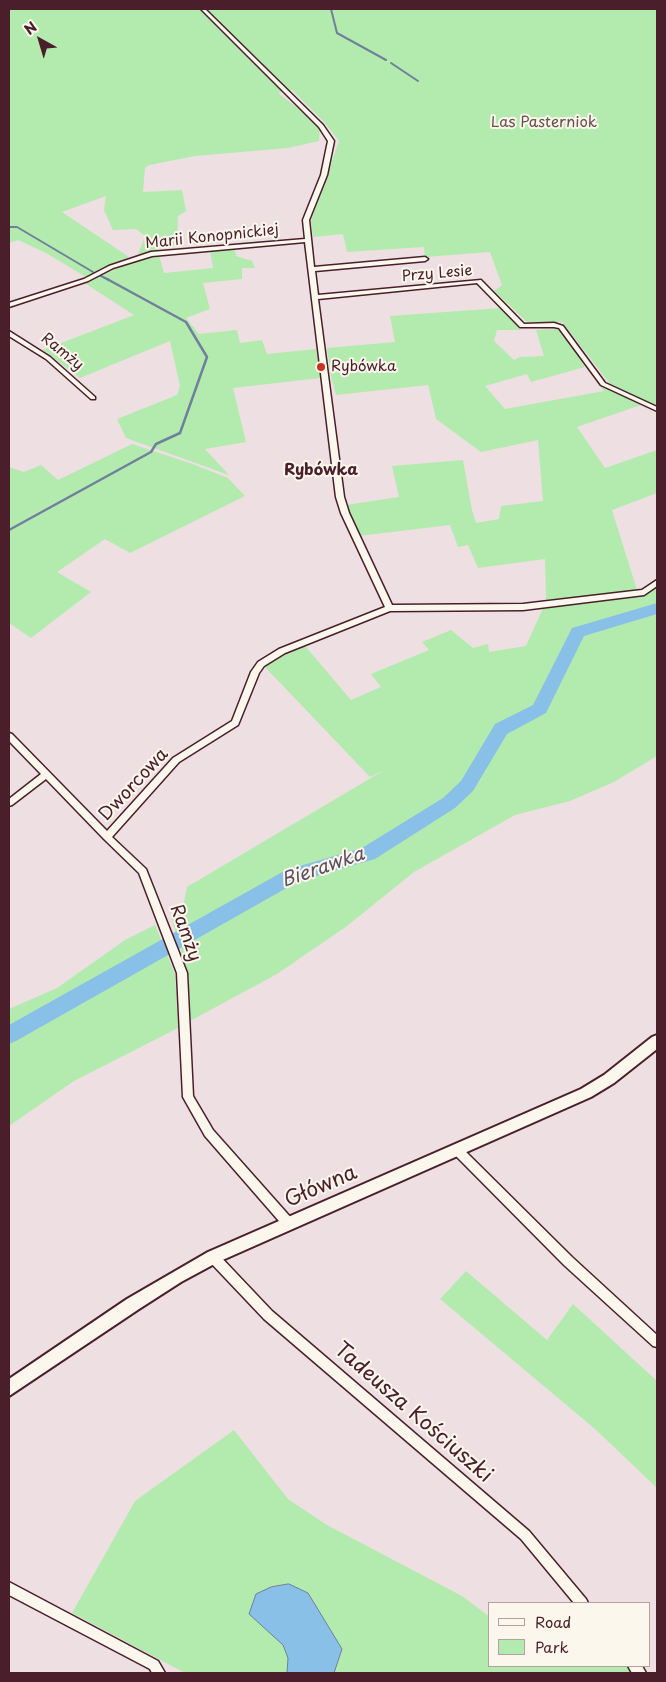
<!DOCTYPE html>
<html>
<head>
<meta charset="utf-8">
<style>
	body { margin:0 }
	#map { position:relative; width:666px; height:1682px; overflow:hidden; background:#eedfe3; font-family:"Playpen Sans",sans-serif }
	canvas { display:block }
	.frame { position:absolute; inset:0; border:10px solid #4a1f2b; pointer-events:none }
	.legend { position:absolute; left:488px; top:1602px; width:162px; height:65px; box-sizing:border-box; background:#fbf7ec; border:1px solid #b4a19f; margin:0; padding:6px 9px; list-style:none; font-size:15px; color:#4a1f2b }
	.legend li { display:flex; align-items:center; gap:10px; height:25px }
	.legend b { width:25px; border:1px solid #b4a19f }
	.north { position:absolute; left:15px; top:15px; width:50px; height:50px; -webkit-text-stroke:4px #fbf7ec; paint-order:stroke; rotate:321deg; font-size:14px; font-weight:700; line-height:20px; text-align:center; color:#4a1f2b }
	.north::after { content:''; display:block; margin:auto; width:18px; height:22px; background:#4a1f2b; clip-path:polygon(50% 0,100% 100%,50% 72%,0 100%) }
</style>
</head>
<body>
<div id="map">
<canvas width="666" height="1682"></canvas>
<div class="frame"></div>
<ul class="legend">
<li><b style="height:6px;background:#fbf7ec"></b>Road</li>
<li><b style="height:14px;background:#b3ebae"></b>Park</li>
</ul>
<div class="north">N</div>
</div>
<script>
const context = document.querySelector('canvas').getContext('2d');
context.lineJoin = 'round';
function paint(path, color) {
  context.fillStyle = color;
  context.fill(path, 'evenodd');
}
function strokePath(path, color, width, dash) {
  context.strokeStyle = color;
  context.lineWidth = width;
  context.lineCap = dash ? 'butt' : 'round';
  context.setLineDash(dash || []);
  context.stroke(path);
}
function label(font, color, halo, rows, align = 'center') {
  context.font = font + ' "Playpen Sans",sans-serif';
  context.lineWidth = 4;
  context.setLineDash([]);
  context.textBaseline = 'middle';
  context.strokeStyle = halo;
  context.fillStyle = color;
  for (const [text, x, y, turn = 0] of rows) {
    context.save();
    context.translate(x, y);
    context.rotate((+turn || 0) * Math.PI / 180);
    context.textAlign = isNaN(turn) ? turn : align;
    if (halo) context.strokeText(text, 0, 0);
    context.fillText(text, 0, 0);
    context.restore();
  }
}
paint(new Path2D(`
	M9,9H657V407L610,384L562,322H527L494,291L502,285L490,252L425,257L424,247L347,252L343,234L313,237L311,220L339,141L325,123L292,90L278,93L320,125L319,141L288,148L195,156L149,165L145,168L143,192L182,190L186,211L178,216L177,245L158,248V251L138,254L145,236L136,229L113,230L104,210L106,196L62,212L129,257L86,277L46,253L18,240L9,243Z
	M235,248L236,256L252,261L255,268H242V279L203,283L210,309L186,318L199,334L237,330L240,343L262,340L267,354L316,349L321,378L233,388L246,442L205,449L229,475L126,438L117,419L177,395L180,386L170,341L80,378L43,350L134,315L86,284C110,270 132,261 159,255L164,273L213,268L210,251Z
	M501,308L521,330H497L494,341L514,360L520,357L544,356L536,330L557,329L564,334L585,367L531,382L527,374L485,386L505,409L604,391L598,383L644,404L577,427L605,468L657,450V493L612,510L637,590L546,600L545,559L478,568L468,545L458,547L450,525L359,536L346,505L399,497L392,466L463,460L472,510L476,523L499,519L501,506L543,501L538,440L481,452L436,419L428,385L336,395L331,376L327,348L395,342L390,316Z
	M132,444L190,463L228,478L245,496L130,553L105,539L57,572L91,592L31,638L9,623V467L24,472L41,465L58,480Z
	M657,586V606L575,631L553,667L571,661L582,635L657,611V756L614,782L570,801L515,815L414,872L347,926L277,974L190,1021L186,969L178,941L294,876L373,853L451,804L466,790L475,776L449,798L367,850L293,871L178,939L171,917L182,912L187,887L386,769L370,777L264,666L300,647H306L351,700L381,687L371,674L429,650L422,642L451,630L473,648L488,644L489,652L526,646L543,608L646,595Z
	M155,925L175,974L178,1028L74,1081L9,1126V1009L57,988L125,940Z
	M466,1271L547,1340L573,1304L657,1381V1488L595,1429L440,1299Z
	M234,1430L288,1499L327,1525L462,1596L490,1617V1666H626L633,1673H185L72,1613L135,1501Z`), '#b3ebae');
const water = new Path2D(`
	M289,1584L308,1593L342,1649L334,1673H287L288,1658L283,1645L249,1614L256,1594L271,1587Z`);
paint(water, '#89c0e7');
strokePath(water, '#70809c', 1);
strokePath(new Path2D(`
	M331,9L337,33L386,60
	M391,63L418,81
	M9,227H17L93,272
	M101,276L109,280`), '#70809c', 2);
strokePath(new Path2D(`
	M9,530L151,452L156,444L180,433L207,357L186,322L107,279`), '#70809c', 2.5);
paint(new Path2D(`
	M657,603V614L584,636L546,713L507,734L473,791L455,808L375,859L299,881L16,1041L9,1044V1025L286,870L362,848L443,798L461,781L495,724L533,705L572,628Z`), '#89c0e7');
const street = new Path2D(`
	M201,9H205L323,125L334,141L327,175L309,220L314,267L425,257L428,259L425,261L315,271L318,295L481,280L524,324L554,323L563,326L605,383L657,407V411L655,410L601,385L559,328L554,327H520L477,283L318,299L344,497L349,513L392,605L523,604L642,590L657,580V586L644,595L523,610L390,611L285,653L264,666L259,673L238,725L179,762L112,837L146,869L187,973L193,1096L213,1130L293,1220L294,1224L293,1228L289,1229L285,1228L205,1136L183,1097L177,973L139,873L104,839L46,779L12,805L9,806V799L41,774L9,741V733L12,734L107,831L173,758L232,721L251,672L258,662L279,649L385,607L341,513L336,497L305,242L152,256L113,268L88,281L9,307V303L84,279L109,266L151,252L305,239L303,220L321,175L328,141L319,127Z
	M9,331L50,357L95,397V399H91L46,359L9,336Z
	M458,1146L462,1148L572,1257L657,1335V1347L653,1346L564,1265L454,1154L453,1151L454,1148Z
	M213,1252L217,1253L272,1311L529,1531L586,1599L588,1603H574L521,1539L264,1319L209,1261L208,1257L209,1253Z
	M9,1582L158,1661L165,1673H152L150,1669L9,1595Z
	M628,1666H642L646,1673H632Z`);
const secondary = new Path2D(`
	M657,1035V1049L614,1083L591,1097L218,1262L181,1282L139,1309L9,1396V1379L127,1299L208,1252L581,1089L604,1075L652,1037Z`);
strokePath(street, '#4a1f2b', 3);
strokePath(secondary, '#4a1f2b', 4);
paint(street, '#fbf7ec');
paint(secondary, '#fbf7ec');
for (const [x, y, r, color] of [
	[321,367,5,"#c8321e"]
]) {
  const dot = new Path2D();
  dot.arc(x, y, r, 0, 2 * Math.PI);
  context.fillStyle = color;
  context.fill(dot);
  strokePath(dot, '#fbf7ec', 2);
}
label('15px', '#64524c', '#fbf7ec', [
	["Las Pasterniok",544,123]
]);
label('15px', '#4a1f2b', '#fbf7ec', [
	["Marii Konopnickiej",212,237,-6],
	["Przy Lesie",437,274,-5],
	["Ramży",62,352,39]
]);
label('15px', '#4a1f2b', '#fbf7ec', [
	["Rybówka",331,367]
], 'left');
label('bold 16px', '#4a1f2b', '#fbf7ec', [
	["Rybówka",321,471]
]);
label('18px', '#4a1f2b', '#fbf7ec', [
	["Dworcowa",134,785,-47],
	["Ramży",185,933,70]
]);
label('italic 19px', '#5d4f63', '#fbf7ec', [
	["Bierawka",323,868,-19]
]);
label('21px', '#4a1f2b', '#fbf7ec', [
	["Główna",321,1187,-23],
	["Tadeusza Kościuszki",413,1413,41]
]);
</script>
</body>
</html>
